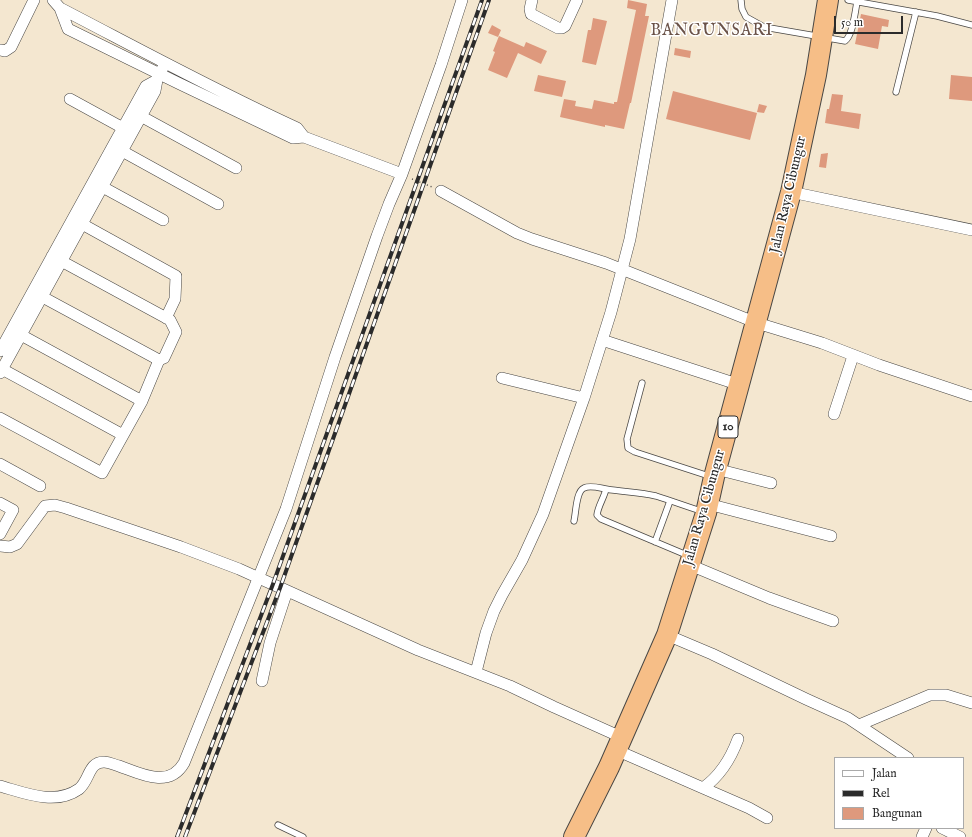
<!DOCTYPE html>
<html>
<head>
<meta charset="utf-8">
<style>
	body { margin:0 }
	#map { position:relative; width:972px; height:837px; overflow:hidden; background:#f4e7d0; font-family:"IM FELL English",serif }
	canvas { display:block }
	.legend { position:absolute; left:834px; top:757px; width:130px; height:72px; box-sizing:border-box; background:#fff; border:1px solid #aaa; margin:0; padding:5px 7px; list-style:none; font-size:12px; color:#2b2b2b }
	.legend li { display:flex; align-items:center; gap:8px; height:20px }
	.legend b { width:20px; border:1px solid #aaa }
	.scale { position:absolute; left:834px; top:16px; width:69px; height:18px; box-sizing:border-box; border:2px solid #2b2b2b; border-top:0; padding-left:5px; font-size:12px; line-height:14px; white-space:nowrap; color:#2b2b2b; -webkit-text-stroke:3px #fff; paint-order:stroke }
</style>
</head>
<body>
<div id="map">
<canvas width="972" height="837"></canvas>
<ul class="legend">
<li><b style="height:5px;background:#fff"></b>Jalan</li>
<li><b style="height:5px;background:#2b2b2b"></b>Rel</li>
<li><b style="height:11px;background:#de997d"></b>Bangunan</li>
</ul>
<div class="scale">50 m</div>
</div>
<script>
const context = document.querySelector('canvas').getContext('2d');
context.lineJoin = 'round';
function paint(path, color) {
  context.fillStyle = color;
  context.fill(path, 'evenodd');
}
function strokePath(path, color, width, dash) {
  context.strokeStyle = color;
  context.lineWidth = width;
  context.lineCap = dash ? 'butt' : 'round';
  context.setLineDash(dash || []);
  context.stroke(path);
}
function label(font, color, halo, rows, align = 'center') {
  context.font = font + ' "IM FELL English",serif';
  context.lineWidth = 3;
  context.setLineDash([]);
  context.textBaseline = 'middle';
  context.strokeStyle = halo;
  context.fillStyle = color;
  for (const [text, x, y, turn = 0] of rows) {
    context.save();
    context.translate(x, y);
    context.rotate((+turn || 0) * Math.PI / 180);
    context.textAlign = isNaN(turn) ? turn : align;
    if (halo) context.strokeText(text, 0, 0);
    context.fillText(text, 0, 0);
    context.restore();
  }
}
paint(new Path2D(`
	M628,0L647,4L645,16H649L631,103H630L624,129L605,125V127L560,117L564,99L576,101L575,106L592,109L594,100L614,104V102H617L636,10L627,8Z
	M861,14L889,20L888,27L882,26L878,49L855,44Z
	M593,18L607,21L596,65L582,62L588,30H591Z
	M492,25L501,30L498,37L488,33Z
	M499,36L524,47L526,42L547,51L541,64L518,53L507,78L488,70L495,52L493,51Z
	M675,48L691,51L690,58L674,55Z
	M538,75L566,81L562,97L534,91Z
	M951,75L972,77V101L949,99Z
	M673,91L757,113L750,140L666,119Z
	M832,94L843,95L841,111L861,114L859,129L825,123L827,109H829Z
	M759,104L767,106L764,113L757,112Z
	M828,153L826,168L819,167L821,154Z`), '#de997d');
const lane = new Path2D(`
	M741,0L742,9L746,17L764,27L845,41C853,35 855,12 857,2
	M848,0L937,16L972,25
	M896,92L916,12
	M642,383L627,439L628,448L635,452L712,477
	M574,521C576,513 576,491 584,488C590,485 600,488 606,489
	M655,542L670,501
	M689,556L601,519L597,515C598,506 604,498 606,489C623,492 639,492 656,496C672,501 688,507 704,512
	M278,825L303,837`);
const street = new Path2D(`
	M53,0L60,8C139,49 216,91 297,128L304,137
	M532,0L530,9L531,14L558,28H562L565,26L577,0
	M60,8L68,29L178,83L293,138L304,137L402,174
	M0,50L5,51L11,47L34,0
	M70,99L123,128
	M135,113L236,168
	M122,151L218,204
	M97,184L163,220
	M441,191L517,233L532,239L606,263L757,323L822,343L879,365L972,396
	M791,192L972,230
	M82,224L176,276L175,299L166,318
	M37,294L159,360
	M21,335L142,401
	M602,340L740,385
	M0,351L146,86L157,80
	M2,369L123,435
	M0,373L155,91L157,80L165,63
	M502,378L584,398
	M834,414L853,356
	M0,418L102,473L142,401L159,360L164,358L176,332L170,320L52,256
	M0,464L40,486
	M716,469L771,483
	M0,503L13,510L0,534
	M708,504L831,536
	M0,546L10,547L17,544L45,506L55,505L66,508L181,547L239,569L418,650L510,686L554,707L621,737
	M690,565L769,598L833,621
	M667,635L712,654L806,699L848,718L908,758
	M476,672L486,633L494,611L502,595L522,560L543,514L584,398L611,312L630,239L672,0
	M262,681L270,643L287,591
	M859,725L930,695H946L972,703
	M616,750L703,788C720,776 731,758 738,739
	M0,786C25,793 55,806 79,789C90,780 88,762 104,762C110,762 114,765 119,766C141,774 169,789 184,763L286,509L335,357L377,236L389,204L402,174L441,65L462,0
	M703,788L749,808L767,818
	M942,828L960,837
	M922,837L926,828`);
const highway = new Path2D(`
	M574,837L609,767L667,635L706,513L714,477L791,192L816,75L828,0`);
strokePath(lane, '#494744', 7);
strokePath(street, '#494744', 12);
strokePath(highway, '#494744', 22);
strokePath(new Path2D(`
	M412,179L432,187`), '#494744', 1.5, [1, 3]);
strokePath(lane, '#fff', 5.5);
strokePath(street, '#fff', 11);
strokePath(highway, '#f6be87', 20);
const rail = new Path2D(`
	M177,837L273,584L482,0
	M185,837L280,588L489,0`);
strokePath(rail, '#2b2b2b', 4);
strokePath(rail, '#fff', 2.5, [8]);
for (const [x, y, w] of [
	[728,427,20]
]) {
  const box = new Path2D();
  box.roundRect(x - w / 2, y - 11, w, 22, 3);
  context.fillStyle = '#fff';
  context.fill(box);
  strokePath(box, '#2b2b2b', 1);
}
label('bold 13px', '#2b2b2b', null, [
	["10",728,427]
]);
label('14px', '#2b2b2b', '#fff', [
	["Jalan Raya Cibungur",789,195,-77],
	["Jalan Raya Cibungur",705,508,-74]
]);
context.letterSpacing = '1px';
label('16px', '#6a5248', '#fff', [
	["BANGUNSARI",712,32]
]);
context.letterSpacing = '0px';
</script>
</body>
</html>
